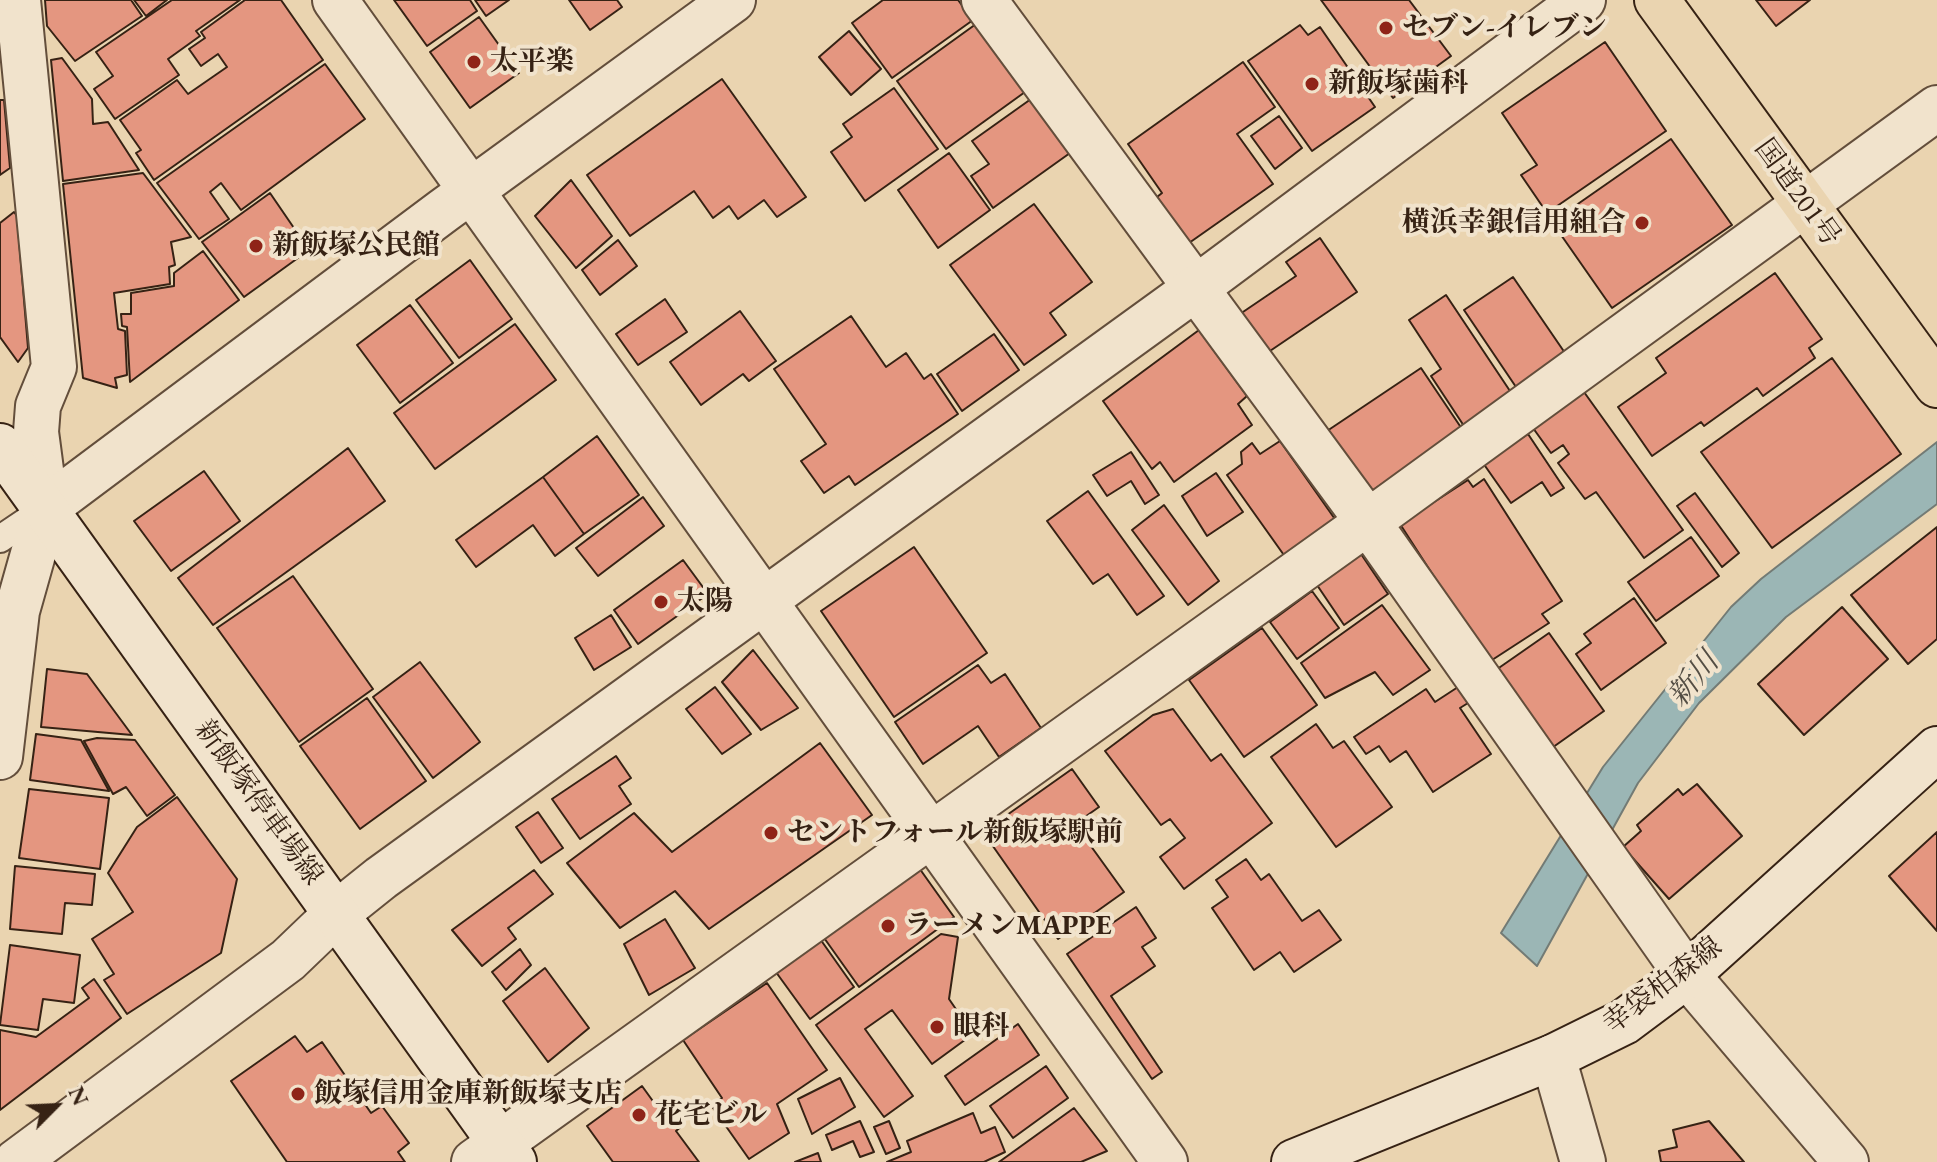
<!DOCTYPE html>
<html>
<head>
<meta charset="utf-8">
<style>
	body { margin:0 }
	#map { position:relative; width:1937px; height:1162px; overflow:hidden; background:#ead4b0; font-family:"EB Garamond",serif }
	canvas { display:block }
	.north { position:absolute; left:16px; top:1066px; width:80px; height:80px; -webkit-text-stroke:6px #f1e3cc; paint-order:stroke; rotate:66deg; font-size:22px; font-weight:700; line-height:32px; text-align:center; color:#362214 }
	.north::after { content:''; display:block; margin:auto; width:28px; height:36px; background:#362214; clip-path:polygon(50% 0,100% 100%,50% 72%,0 100%) }
</style>
</head>
<body>
<div id="map">
<canvas width="1937" height="1162"></canvas>
<div class="north">N</div>
</div>
<script>
const context = document.querySelector('canvas').getContext('2d');
context.lineJoin = 'round';
function paint(path, color) {
  context.fillStyle = color;
  context.fill(path, 'evenodd');
}
function strokePath(path, color, width, dash) {
  context.strokeStyle = color;
  context.lineWidth = width;
  context.lineCap = dash ? 'butt' : 'round';
  context.setLineDash(dash || []);
  context.stroke(path);
}
function label(font, color, halo, rows, align = 'center') {
  context.font = font + ' "EB Garamond","Noto Serif JP",serif';
  context.lineWidth = 8;
  context.setLineDash([]);
  context.textBaseline = 'middle';
  context.strokeStyle = halo;
  context.fillStyle = color;
  for (const [text, x, y, turn = 0] of rows) {
    context.save();
    context.translate(x, y);
    context.rotate((+turn || 0) * Math.PI / 180);
    context.textAlign = isNaN(turn) ? turn : align;
    if (halo) context.strokeText(text, 0, 0);
    context.fillText(text, 0, 0);
    context.restore();
  }
}
const water = new Path2D(`
	M1937,442V504L1786,617L1699,703L1638,783L1537,966L1501,933L1603,767L1731,607L1761,579Z`);
paint(water, '#9bb6b5');
strokePath(water, '#737b75', 2);
const building = new Path2D(`
	M45,0H131L142,16L75,61L47,26Z
	M134,0H167L146,16Z
	M172,0H240L196,31L200,36L168,59L179,75L115,119L94,89L113,76L96,52Z
	M245,0H281L323,60L154,180L136,153L141,150L120,120L177,80L188,94L227,67L218,54L201,66L189,49L205,38L201,32Z
	M394,0H470L477,11L427,46Z
	M475,0H509L486,16Z
	M569,0H617L622,7L590,30Z
	M883,0H958L973,20L892,78L852,23Z
	M1321,0H1409L1451,56L1393,98Z
	M1756,0H1810L1776,26Z
	M479,17L519,73L470,108L430,52Z
	M976,24L1025,92L946,149L897,81Z
	M1300,25L1308,35L1320,27L1375,107L1312,151L1248,61Z
	M849,31L881,69L851,95L819,57Z
	M1605,42L1666,131L1547,213L1521,175L1537,165L1502,113Z
	M62,58L92,99L93,124L108,122L139,170L63,181L51,60Z
	M1243,62L1275,107L1237,134L1273,184L1189,243L1157,197L1162,193L1128,144Z
	M325,64L365,119L241,210L221,183L210,192L229,219L199,239L157,183Z
	M722,79L806,197L777,217L764,200L738,219L729,206L713,218L694,191L630,236L587,175Z
	M894,88L938,149L865,201L831,152L852,137L843,124Z
	M1031,99L1070,153L993,208L971,176L989,164L972,141Z
	M0,100H4L10,168L0,175Z
	M1279,116L1302,148L1275,169L1251,136Z
	M1671,139L1732,225L1612,308L1552,222Z
	M949,153L990,210L938,248L898,190Z
	M143,173L191,237L171,242L175,265L169,267L170,284L114,293L118,329L125,331L127,375L115,378L117,388L83,378L63,184Z
	M571,180L612,236L576,268L535,216Z
	M270,193L309,250L244,297L202,242Z
	M1034,204L1092,282L1050,313L1066,335L1024,365L950,265Z
	M14,212L17,216L28,348L18,362L0,337V223Z
	M1320,238L1357,292L1267,353L1240,314L1296,276L1286,262Z
	M618,240L637,266L600,295L582,270Z
	M203,251L239,300L130,382L127,327L122,326L121,314H131V293L174,286V273Z
	M470,260L512,319L459,358L416,300Z
	M1775,273L1822,339L1809,348L1815,358L1763,396L1757,388L1704,426L1701,422L1652,456L1618,407L1666,373L1656,358Z
	M1513,277L1565,353L1516,387L1464,310Z
	M1446,295L1512,394L1464,426L1431,376L1441,369L1409,320Z
	M665,299L687,332L638,365L616,334Z
	M410,305L453,363L400,403L357,345Z
	M740,311L776,361L749,381L743,374L701,405L670,362Z
	M851,316L886,367L906,353L924,379L931,374L958,414L855,485L849,476L824,493L801,461L826,444L774,369Z
	M515,324L556,380L435,469L394,413Z
	M1199,330L1247,396L1238,404L1252,425L1174,482L1160,462L1152,469L1103,401Z
	M994,334L1019,370L962,411L937,374Z
	M1832,358L1901,454L1772,548L1701,452Z
	M1421,368L1462,429L1366,495L1324,433Z
	M1584,392L1683,530L1644,558L1596,492L1585,499L1558,463L1569,454L1563,445L1551,453L1533,428Z
	M1528,434L1564,488L1551,496L1542,482L1511,503L1483,463Z
	M597,436L639,495L584,534L543,477Z
	M1280,441L1337,522L1286,558L1227,475L1242,464L1241,452L1252,443L1260,454Z
	M348,448L385,501L213,625L178,578Z
	M1131,452L1159,495L1145,504L1131,481L1107,496L1093,475Z
	M204,471L240,521L171,571L134,521Z
	M1216,473L1243,512L1207,536L1182,496Z
	M543,477L584,534L555,556L533,525L476,567L456,540Z
	M1484,479L1562,601L1542,614L1549,623L1489,662L1400,524L1468,480L1473,487Z
	M1088,491L1164,596L1137,615L1108,574L1093,584L1047,521Z
	M1695,493L1739,553L1722,567L1677,506Z
	M643,497L664,526L598,576L576,548Z
	M1164,505L1219,581L1188,605L1132,530Z
	M1937,527V639L1908,664L1851,595Z
	M1691,537L1719,576L1656,621L1628,582Z
	M914,547L987,653L894,717L821,611Z
	M1361,554L1388,594L1344,625L1317,585Z
	M683,560L708,594L638,644L614,610Z
	M293,576L373,689L299,742L217,628Z
	M1312,591L1339,628L1297,659L1270,622Z
	M1634,598L1666,643L1601,690L1576,654L1591,643L1584,634Z
	M1382,605L1430,670L1393,695L1375,672L1325,698L1301,663Z
	M1842,607L1888,659L1804,735L1758,684Z
	M611,615L631,647L594,670L575,638Z
	M1262,628L1317,705L1244,757L1189,680Z
	M1549,633L1604,711L1549,750L1493,672Z
	M753,650L798,708L761,730L722,682Z
	M420,662L480,742L433,778L373,697Z
	M978,665L991,683L1005,674L1041,728L999,757L978,726L923,764L895,722Z
	M47,669L87,674L132,735L41,727Z
	M715,687L751,734L722,754L686,709Z
	M1458,687L1468,703L1460,708L1491,754L1433,792L1406,751L1390,762L1379,746L1366,754L1354,737L1426,689L1435,702Z
	M367,698L426,781L360,829L300,746Z
	M1173,709L1211,761L1221,754L1272,823L1184,889L1160,857L1185,838L1170,819L1161,825L1105,751L1153,715Z
	M1316,724L1333,748L1344,741L1392,807L1336,847L1271,757Z
	M36,734L81,740L109,791L30,780Z
	M97,738L135,740L175,795L147,816L126,787L113,794L84,741Z
	M820,743L872,815L709,929L675,891L620,928L567,863L634,813L672,852Z
	M616,756L631,778L619,786L631,804L580,839L552,799Z
	M1072,769L1099,807L1075,824L1124,892L1058,939L983,832Z
	M1697,784L1742,836L1669,899L1623,847L1641,831L1637,825L1678,789L1683,795Z
	M29,789L109,798L100,869L19,858Z
	M177,797L237,879L221,953L127,1014L104,980L114,974L92,939L133,912L108,873L137,827Z
	M538,812L563,848L541,863L516,827Z
	M1937,832V931L1889,876Z
	M1246,859L1261,880L1269,874L1302,921L1319,910L1341,940L1294,972L1280,952L1254,970L1212,908L1228,897L1216,880Z
	M917,865L954,917L859,987L822,935Z
	M15,866L95,874L92,905L65,903L62,934L10,929Z
	M534,870L553,894L508,928L516,939L482,966L452,930Z
	M1136,907L1156,938L1142,947L1155,966L1111,996L1162,1072L1152,1079L1067,954Z
	M665,919L695,968L649,995L624,944Z
	M941,934L958,937L949,999L973,1034L932,1064L892,1010L865,1029L913,1096L884,1117L816,1025Z
	M818,936L854,987L810,1019L773,968Z
	M10,945L80,955L74,1003L43,999L38,1030L0,1025Z
	M520,949L531,965L506,990L492,972Z
	M545,968L589,1028L548,1062L503,1001Z
	M94,979L121,1018L0,1110V1030L36,1037L89,998L82,988Z
	M767,983L827,1070L777,1104L789,1133L749,1159L711,1105L722,1098L683,1040Z
	M1018,1024L1039,1055L965,1105L945,1076Z
	M295,1036L307,1052L322,1042L371,1113L382,1106L409,1143L398,1152L405,1162H287L231,1081Z
	M1046,1066L1068,1098L1013,1138L990,1106Z
	M840,1078L855,1107L812,1134L798,1099Z
	M642,1086L655,1104L664,1097L683,1125L676,1131L699,1162H613L587,1126Z
	M1074,1108L1107,1151L1081,1162H999Z
	M973,1113L981,1133L995,1127L1005,1152L984,1162H887L911,1152L907,1141Z
	M860,1121L874,1152L860,1157L853,1141L832,1150L826,1135Z
	M889,1121L900,1148L886,1154L874,1127Z
	M1709,1121L1744,1162H1661L1659,1151L1677,1147L1673,1130Z
	M818,1153L821,1162H795Z`);
paint(building, '#e49680');
strokePath(building, '#362214', 2);
const service = new Path2D(`
	M0,539L46,508`);
const minor = new Path2D(`
	M18,0L54,367L38,406L36,432L46,508
	M984,0L1368,522L1687,975L1846,1162
	M1553,1057L1583,1162
	M474,1162L1368,522L1937,108`);
const tertiary = new Path2D(`
	M335,0L1165,1162
	M0,757L17,611L46,508L443,211L733,0
	M16,1162L288,960L336,914L381,878L1196,288L1583,0`);
const secondary = new Path2D(`
	M0,446L514,1162
	M1294,1162L1553,1057L1624,1022L1687,975L1937,749`);
const trunk = new Path2D(`
	M1657,0L1937,385`);
strokePath(service, '#634e3b', 30);
strokePath(minor, '#634e3b', 48);
strokePath(tertiary, '#634e3b', 48);
strokePath(secondary, '#362214', 48);
strokePath(trunk, '#362214', 48);
strokePath(service, '#f1e3cc', 26);
strokePath(minor, '#f1e3cc', 44);
strokePath(tertiary, '#f1e3cc', 44);
strokePath(secondary, '#f1e3cc', 44);
strokePath(trunk, '#ead4b0', 44);
for (const [x, y, r, color] of [
	[1386,28,8,"#8f2418"],
	[474,62,8,"#8f2418"],
	[1312,84,8,"#8f2418"],
	[1642,223,8,"#8f2418"],
	[256,246,8,"#8f2418"],
	[661,602,8,"#8f2418"],
	[771,833,8,"#8f2418"],
	[888,926,8,"#8f2418"],
	[937,1027,8,"#8f2418"],
	[298,1094,8,"#8f2418"],
	[639,1115,8,"#8f2418"]
]) {
  const dot = new Path2D();
  dot.arc(x, y, r, 0, 2 * Math.PI);
  context.fillStyle = color;
  context.fill(dot);
  strokePath(dot, '#f1e3cc', 3);
}
label('bold 28px', '#362214', '#f1e3cc', [
	["セブン-イレブン",1402,28],
	["太平楽",490,62],
	["新飯塚歯科",1328,84],
	["横浜幸銀信用組合",1626,223,"right"],
	["新飯塚公民館",272,246],
	["太陽",677,602],
	["セントフォール新飯塚駅前",787,833],
	["ラーメンMAPPE",904,926],
	["眼科",953,1027],
	["飯塚信用金庫新飯塚支店",314,1094],
	["花宅ビル",655,1115]
], 'left');
label('28px', '#362214', '#f1e3cc', [
	["国道201号",1797,193,54],
	["新飯塚停車場線",258,803,54],
	["幸袋柏森線",1663,986,-37]
]);
label('italic 30px', '#544e44', '#f1e3cc', [
	["新川",1694,680,-50]
]);
</script>
</body>
</html>
